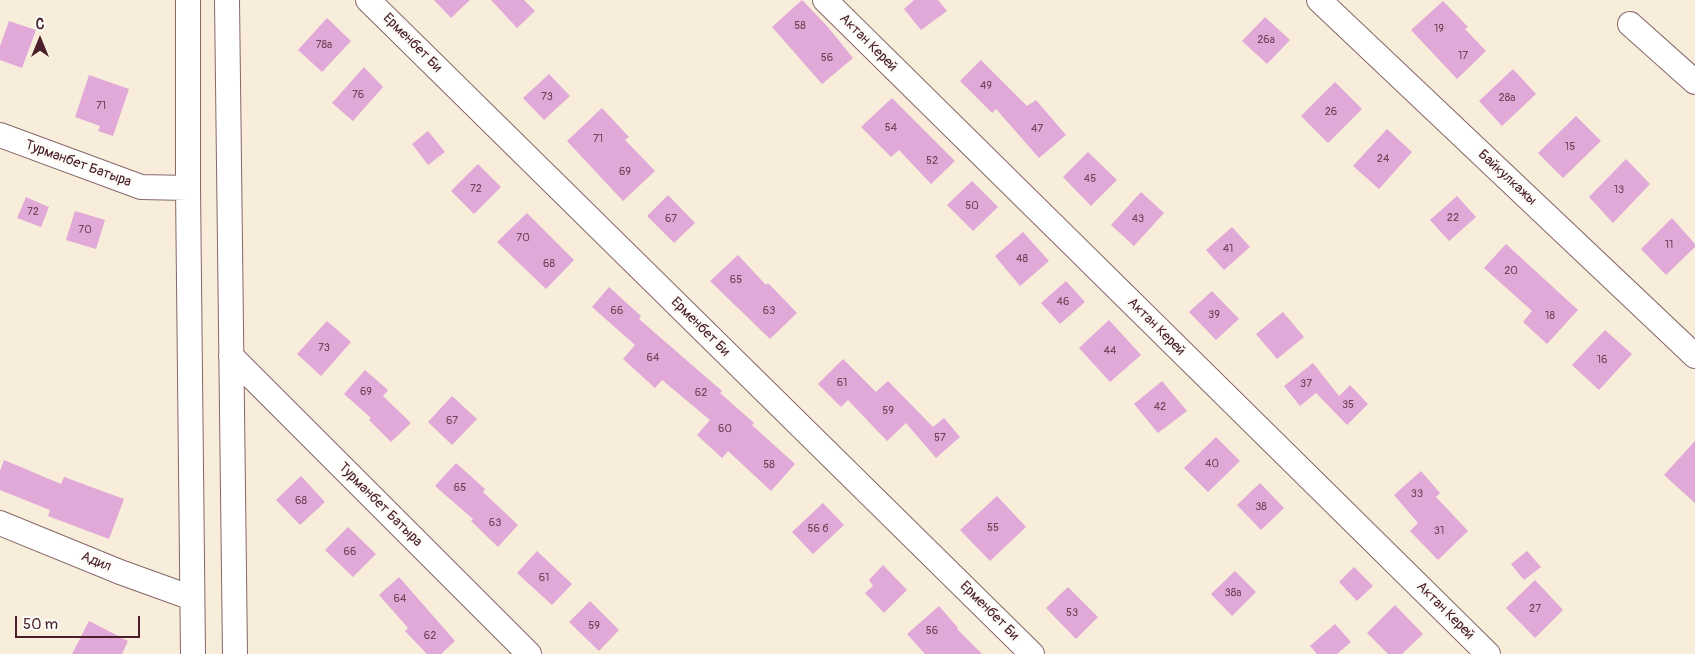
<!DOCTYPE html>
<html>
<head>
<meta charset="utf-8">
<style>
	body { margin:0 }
	#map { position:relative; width:1695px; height:654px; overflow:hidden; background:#f8ecda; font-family:Pangolin,sans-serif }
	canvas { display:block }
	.north { position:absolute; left:15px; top:15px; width:50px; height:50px; -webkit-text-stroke:4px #fdfcf7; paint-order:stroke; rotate:0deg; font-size:14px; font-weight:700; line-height:20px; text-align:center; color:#4a1f2b }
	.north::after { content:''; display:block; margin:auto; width:18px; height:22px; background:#4a1f2b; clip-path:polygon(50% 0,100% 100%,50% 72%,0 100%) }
	.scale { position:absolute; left:15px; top:616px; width:125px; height:22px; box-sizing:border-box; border:2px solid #4a1f2b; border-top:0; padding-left:6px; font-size:15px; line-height:18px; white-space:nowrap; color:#4a1f2b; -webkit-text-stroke:4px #fdfcf7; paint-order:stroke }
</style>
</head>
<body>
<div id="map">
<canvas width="1695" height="654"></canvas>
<div class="north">С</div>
<div class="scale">50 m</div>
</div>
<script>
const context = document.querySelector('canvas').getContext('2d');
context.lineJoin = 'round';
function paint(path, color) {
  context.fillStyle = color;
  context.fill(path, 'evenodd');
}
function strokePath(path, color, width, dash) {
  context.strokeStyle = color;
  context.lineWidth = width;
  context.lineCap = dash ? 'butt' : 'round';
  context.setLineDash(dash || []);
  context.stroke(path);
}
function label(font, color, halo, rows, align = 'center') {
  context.font = font + ' Pangolin,sans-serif';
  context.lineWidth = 5;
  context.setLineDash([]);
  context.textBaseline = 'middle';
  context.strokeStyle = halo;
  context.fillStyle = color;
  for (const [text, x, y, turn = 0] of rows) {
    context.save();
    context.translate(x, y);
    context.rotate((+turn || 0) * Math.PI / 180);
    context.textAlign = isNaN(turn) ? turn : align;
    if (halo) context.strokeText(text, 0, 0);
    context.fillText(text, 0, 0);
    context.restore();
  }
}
paint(new Path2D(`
	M434,0H470L451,18Z
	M491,0H524L535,11L517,28Z
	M802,0L827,26L853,58L822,84L772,27Z
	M914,0H938L947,11L921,30L904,9Z
	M1443,1L1468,27L1465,29L1486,51L1457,79L1411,30Z
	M1265,17L1290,40L1267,64L1242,41Z
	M327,18L351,41L322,72L298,50Z
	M9,21L36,30L22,68L0,60V46Z
	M981,60L1027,106L1036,100L1066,135L1039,158L996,109L992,113L960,81Z
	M364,67L383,87L353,121L332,103Z
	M1513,69L1536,94L1502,126L1479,101Z
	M549,74L570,96L544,120L523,98Z
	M89,75L129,89L113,136L98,131L100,126L75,117Z
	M1335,82L1362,109L1328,143L1301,116Z
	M892,98L955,161L931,184L899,150L891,157L861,127Z
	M602,108L629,137L625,140L655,171L623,201L567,141Z
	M1576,116L1601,141L1563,178L1538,153Z
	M1387,129L1412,152L1379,189L1353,166Z
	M428,131L445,152L428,165L412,144Z
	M1088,152L1117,180L1091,206L1063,177Z
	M1626,159L1650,184L1613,223L1589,197Z
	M478,164L501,187L474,214L451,191Z
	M972,181L998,207L973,231L947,205Z
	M1141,192L1164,213L1134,246L1111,225Z
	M668,195L695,223L674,243L647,216Z
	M1457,196L1476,217L1449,241L1430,220Z
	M26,197L49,207L41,227L17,218Z
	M75,211L105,220L96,249L66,240Z
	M527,213L574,260L546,289L497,242Z
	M1672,218L1695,244V247L1666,275L1641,249Z
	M1232,227L1250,247L1224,270L1206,250Z
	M1023,232L1049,261L1020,286L995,256Z
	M1506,244L1578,310L1547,344L1523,322L1532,311L1484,268Z
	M738,255L766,285L768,283L797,313L770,339L710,281Z
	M1066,281L1085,302L1060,324L1041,303Z
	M609,287L641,316L639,319L722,391L720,393L754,423L752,425L795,464L771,491L728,451L722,458L697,435L710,420L662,380L655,388L623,359L635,345L592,307Z
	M1212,291L1239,319L1216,340L1189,312Z
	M1283,312L1304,337L1277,359L1256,334Z
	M1109,320L1141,355L1110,382L1079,348Z
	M327,321L351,342L321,376L297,354Z
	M1605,330L1632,354L1599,390L1572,365Z
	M843,359L876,392L888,381L933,427L944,418L960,437L936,458L906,423L887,441L848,400L841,407L818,384Z
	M1313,363L1339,396L1350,385L1368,404L1347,425L1316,393L1300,406L1284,386Z
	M365,370L388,390L383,396L411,423L391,442L369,420L371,418L344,394Z
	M1162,381L1187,411L1158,433L1134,404Z
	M452,396L477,419L452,445L428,422Z
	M1216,437L1240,461L1208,492L1184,468Z
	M1695,441V503L1664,475Z
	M4,460L61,484L64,477L124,499L109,539L48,516L50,510L0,490V471Z
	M456,463L485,489L483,492L518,525L498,547L471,521L473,519L435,486Z
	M1421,471L1440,493L1436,497L1468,531L1438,560L1410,531L1418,523L1394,495Z
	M301,476L325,502L300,525L276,500Z
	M1260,483L1284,508L1261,530L1237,505Z
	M997,496L1026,527L990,561L960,530Z
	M823,503L844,525L813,554L792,532Z
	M348,527L376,554L353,577L325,550Z
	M537,551L572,584L552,605L517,573Z
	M1527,551L1541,567L1524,580L1511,564Z
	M883,565L907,590L884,613L865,593L873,586L869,580Z
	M1354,567L1373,586L1357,601L1339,582Z
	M1235,571L1256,592L1232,616L1211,594Z
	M399,577L455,641L441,654H427L405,631L408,628L379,595Z
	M1535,580L1563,610L1535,638L1506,608Z
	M1068,587L1098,617L1076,639L1046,608Z
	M590,601L619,630L599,651L569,622Z
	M1395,605L1423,634L1402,654H1388L1367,633Z
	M939,606L958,628L957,629L982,654H925L907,634Z
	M89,621L128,641L122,654H72Z
	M1335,624L1351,642L1337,654H1317L1310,646Z`), '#e0a9d7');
const minor = new Path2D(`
	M188,0V188L193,654
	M227,0L235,654
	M368,0L1032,654
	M825,0L1488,654
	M1319,0L1695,356
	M1630,24L1695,82
	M0,135L141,187L188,188
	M231,356L529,654
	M0,523L120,572L192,598`);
strokePath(minor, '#876768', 26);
strokePath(minor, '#fff', 24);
label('11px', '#704256', null, [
	["58",800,26],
	["19",1439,29],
	["26а",1266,40],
	["78а",324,45],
	["17",1463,56],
	["56",827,58],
	["49",986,86],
	["76",358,95],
	["73",547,97],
	["28а",1507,98],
	["71",101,106],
	["26",1331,112],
	["54",891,128],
	["47",1037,129],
	["71",598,139],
	["15",1570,147],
	["24",1383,159],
	["52",932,161],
	["69",625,172],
	["45",1090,179],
	["72",476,189],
	["13",1619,190],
	["50",972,206],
	["72",33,212],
	["22",1453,218],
	["67",671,219],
	["43",1138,219],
	["70",85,230],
	["70",523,238],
	["11",1669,245],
	["41",1228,249],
	["48",1022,259],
	["68",549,264],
	["20",1511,271],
	["65",736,280],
	["46",1063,302],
	["66",617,311],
	["63",769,311],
	["39",1214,315],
	["18",1550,316],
	["73",324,348],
	["44",1110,351],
	["64",653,358],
	["16",1602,360],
	["61",842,383],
	["37",1306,384],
	["69",366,392],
	["62",701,393],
	["35",1348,405],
	["42",1160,407],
	["59",888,411],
	["67",452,421],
	["60",725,429],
	["57",940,438],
	["40",1212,464],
	["58",769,465],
	["65",460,488],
	["33",1417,494],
	["68",301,501],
	["38",1261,507],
	["63",495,523],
	["55",993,528],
	["56 б",818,529],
	["31",1439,531],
	["66",350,552],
	["61",544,578],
	["38а",1233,593],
	["64",400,599],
	["27",1535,609],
	["53",1072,613],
	["59",594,626],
	["56",932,631],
	["62",430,636]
]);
label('14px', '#4a1f2b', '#fdfcf7', [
	["Ерменбет Би",412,43,45],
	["Актан Керей",868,43,45],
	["Турманбет Батыра",78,164,20],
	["Байкулкажы",1507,178,43],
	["Ерменбет Би",700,327,45],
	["Актан Керей",1156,327,45],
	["Турманбет Батыра",380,505,45],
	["Адил",96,562,22],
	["Ерменбет Би",989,611,45],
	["Актан Керей",1445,611,45]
]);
</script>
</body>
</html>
